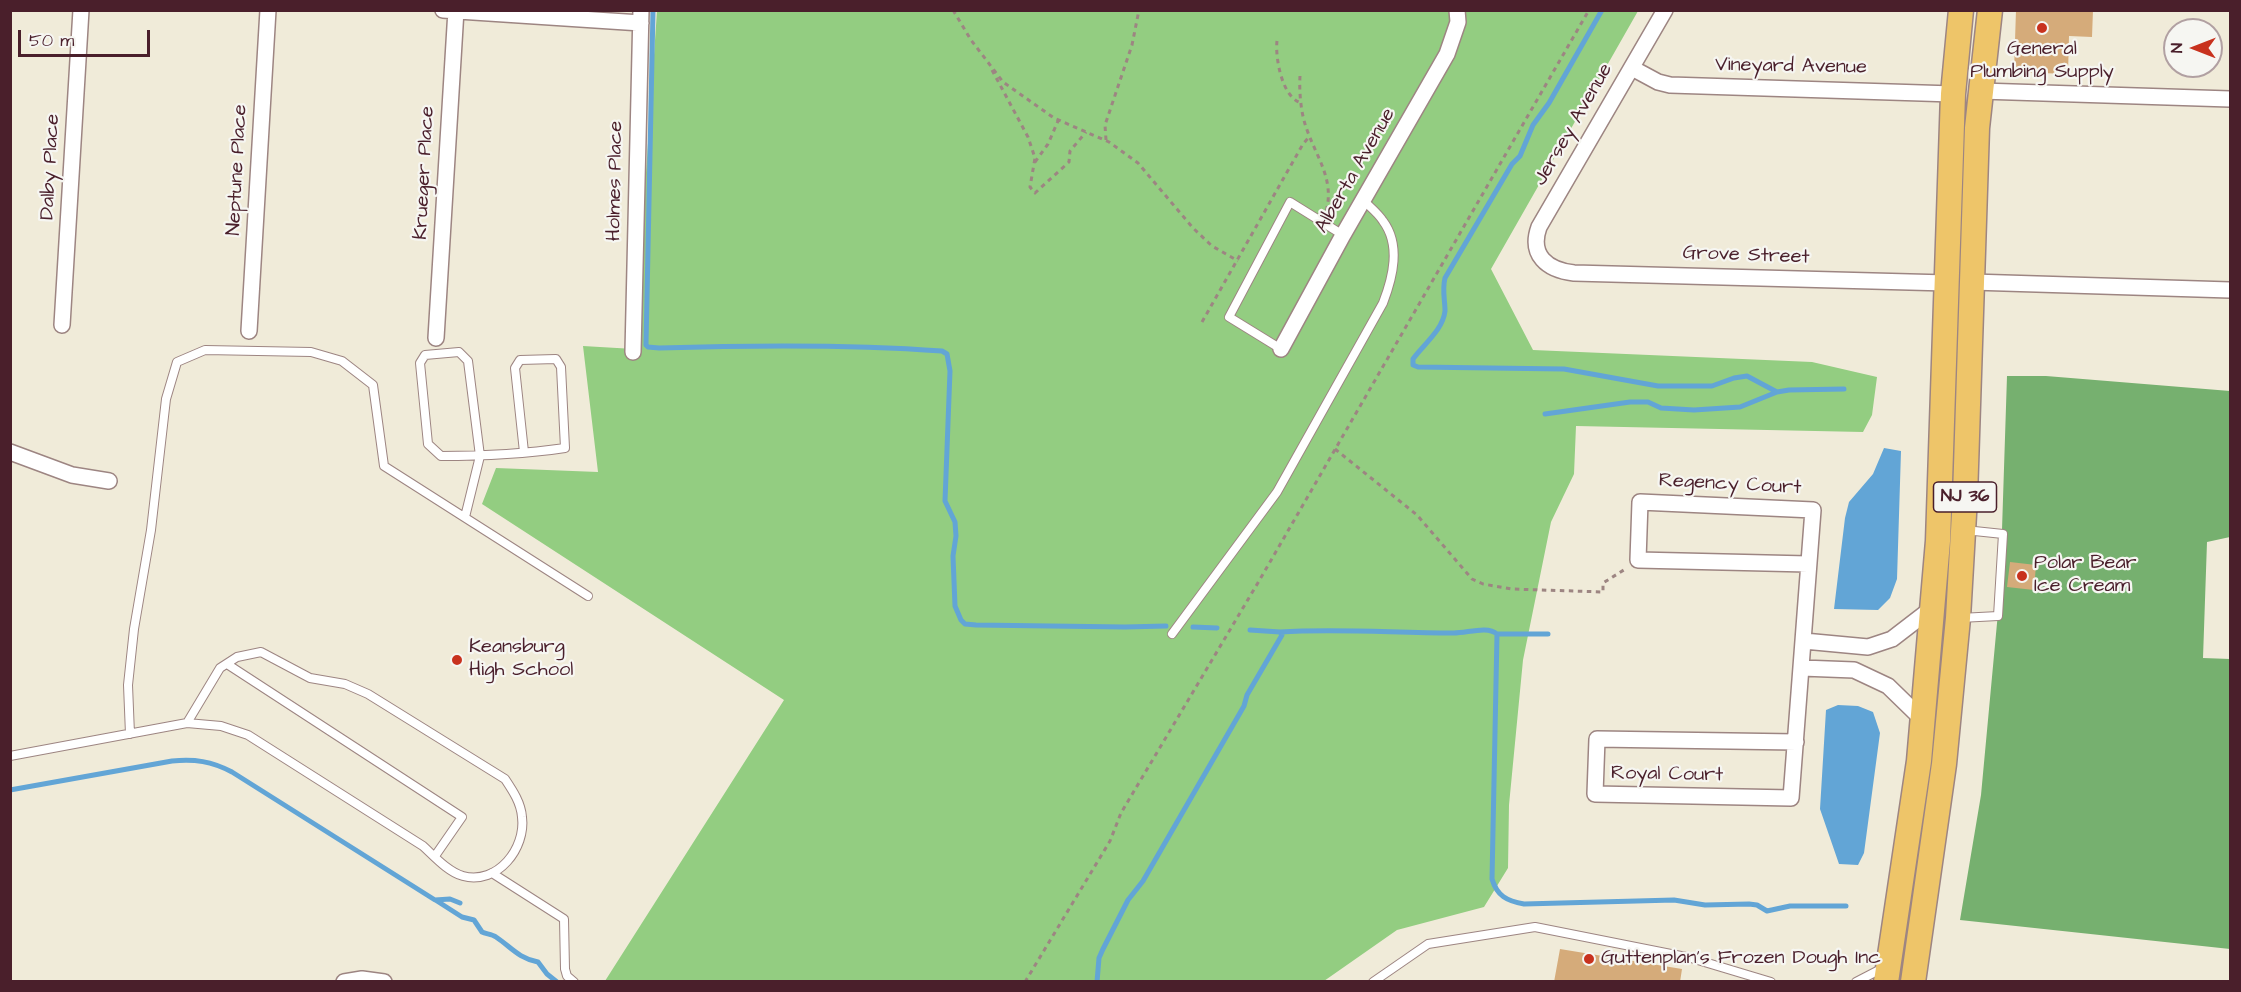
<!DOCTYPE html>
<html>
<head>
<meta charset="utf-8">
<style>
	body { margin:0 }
	#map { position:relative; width:2241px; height:992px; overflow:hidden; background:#f0ebd9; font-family:"Architects Daughter",sans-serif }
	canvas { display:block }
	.frame { position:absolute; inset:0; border:12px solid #4a1f2b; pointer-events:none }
	.north { position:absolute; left:2163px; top:18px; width:60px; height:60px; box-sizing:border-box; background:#f6f6f2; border:2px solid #b1a0a2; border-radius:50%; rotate:270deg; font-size:16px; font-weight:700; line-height:24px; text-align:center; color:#4a1f2b }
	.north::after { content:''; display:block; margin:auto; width:21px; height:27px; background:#c8321e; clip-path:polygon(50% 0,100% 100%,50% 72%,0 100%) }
	.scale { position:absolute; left:18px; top:30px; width:132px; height:27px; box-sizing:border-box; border:3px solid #4a1f2b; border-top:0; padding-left:8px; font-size:18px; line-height:21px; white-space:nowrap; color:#4a1f2b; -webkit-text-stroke:4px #f6f6f2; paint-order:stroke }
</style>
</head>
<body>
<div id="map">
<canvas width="2241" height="992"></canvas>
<div class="frame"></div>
<div class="north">N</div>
<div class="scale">50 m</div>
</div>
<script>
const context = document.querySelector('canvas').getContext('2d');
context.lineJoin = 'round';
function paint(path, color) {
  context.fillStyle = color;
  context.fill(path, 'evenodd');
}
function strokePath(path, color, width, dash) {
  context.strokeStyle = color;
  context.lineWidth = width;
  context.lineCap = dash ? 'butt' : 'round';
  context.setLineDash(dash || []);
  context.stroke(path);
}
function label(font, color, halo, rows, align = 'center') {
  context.font = font + ' "Architects Daughter",sans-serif';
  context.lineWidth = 4.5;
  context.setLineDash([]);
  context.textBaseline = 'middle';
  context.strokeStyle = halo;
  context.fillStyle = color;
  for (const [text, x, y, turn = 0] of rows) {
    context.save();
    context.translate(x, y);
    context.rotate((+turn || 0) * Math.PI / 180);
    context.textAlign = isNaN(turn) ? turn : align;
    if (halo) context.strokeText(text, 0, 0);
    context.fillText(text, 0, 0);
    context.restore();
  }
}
paint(new Path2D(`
	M657,11H1638L1491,269L1533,350L1812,362L1877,377L1872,415L1863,432L1576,426L1574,474L1551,522L1523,660L1509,805L1508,868L1484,907L1397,930L1324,981H605L784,700L482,504L496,468L598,472L583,346L634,349Z`), '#93cd81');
paint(new Path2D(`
	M2007,376H2046L2230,391V537L2207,542L2203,658L2230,659V949L1960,920L1981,795L2000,591Z`), '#76b06f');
paint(new Path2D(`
	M1884,448L1901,451L1897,579L1890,598L1878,610L1834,609L1845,518L1849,502L1873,474Z
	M1838,705L1858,706L1873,712L1880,733L1864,853L1858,865L1839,864L1820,809L1826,710Z`), '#62a5d6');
strokePath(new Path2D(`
	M653,10L646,345L648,347L659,348C754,345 848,344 942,351L947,354L950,371L945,501L955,522L956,536L953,556L955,606L961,620L965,624L976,625L1125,627L1166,626
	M1602,10L1549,103L1533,125L1520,156L1512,164L1445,278C1442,290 1445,300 1445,311C1443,330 1423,345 1413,359V365L1418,367L1564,369L1658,386H1712L1734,378L1747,376L1777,392L1789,390L1844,389
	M1545,414L1630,402H1648L1661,408L1694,410L1740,407L1777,392
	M1193,627L1217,628
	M1280,632C1337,628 1394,633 1452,633C1465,634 1487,625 1497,634L1492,879C1497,896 1507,901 1524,904L1674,900L1705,905L1749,904L1757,905L1767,911L1790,906H1846
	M1497,634H1548
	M10,790L172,761C195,759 211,761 232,772L435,900L450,899L460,903
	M437,901L462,917L474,920L482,932C486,934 492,934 496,937C511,947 518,958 538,962L547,974L557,982
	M1097,982L1099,958L1103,949L1128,900L1143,881L1244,706L1247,695L1282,635L1280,632L1250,630`), '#62a5d6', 5);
paint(new Path2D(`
	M2016,10H2093L2092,37L2069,36L2068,74L2014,72Z
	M2010,562L2036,565L2034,590L2007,587Z
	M1560,949L1682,969L1680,982H1554Z`), '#d5ab7a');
const service = new Path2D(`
	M1281,349L1229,317L1290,202L1343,235
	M465,517L480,456L468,361L459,352L425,355L420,363L428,444L441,456C482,456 524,454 565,448L561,367L556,359L520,360L515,368L524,452
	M1960,618L1998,616L2003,534L1965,530
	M1172,634L1277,492L1383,303C1393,277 1401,245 1383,221C1378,213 1370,207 1363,200
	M227,664L462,817L435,856
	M130,734L128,685L134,629L151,530L166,399L177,362L205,350L311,352L342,361L373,385L384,466L588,596
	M10,756L187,723L221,726L248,735L423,846C434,856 448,872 463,876C498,885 526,848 522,817C521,803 513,791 505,779L368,694L345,684L310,678L261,652L237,657L220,668L187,723
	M492,873L564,919L565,969L567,976L574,982
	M1373,982L1428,944L1535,927L1691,958L1771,982
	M1856,982L1883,968`);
const minor = new Path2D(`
	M443,10L641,23
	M1665,10L1539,227C1529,255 1547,270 1574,273L1947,283
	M1632,68L1658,82L1670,85L1953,94
	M1981,91L2230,99
	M1972,282L2230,290
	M62,325L81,10
	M249,331L268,10
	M436,338L456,10
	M1281,349L1343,235L1447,54L1458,22L1457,10
	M633,352L641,10
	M10,452L72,475L109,481
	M1804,641L1868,647L1892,639L1931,609
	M1802,668L1854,670L1888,686L1924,721
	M1796,742L1597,739L1595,794L1791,798L1813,510L1640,502L1638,560L1808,564
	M344,982L362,979L384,982`);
const trunk = new Path2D(`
	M1886,982L1919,761L1938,541L1953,94L1961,10
	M1913,982L1944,764L1958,618L1965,497L1977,128L1990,10`);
strokePath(service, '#9d8582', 10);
strokePath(minor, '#9d8582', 18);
strokePath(trunk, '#9d8582', 27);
strokePath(new Path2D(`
	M953,10L971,40L1003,82L1054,118L1109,142L1138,163L1193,228L1212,246L1238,261
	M1277,41C1275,57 1282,99 1302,103
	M992,70L1028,137L1035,158L1030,187L1035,193L1069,162L1070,151L1086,132
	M1300,76C1299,92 1301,113 1306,127C1316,157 1335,179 1326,212
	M1106,140L1105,125L1132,45L1139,10
	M1035,162L1048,144L1058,121
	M1202,322L1303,144L1310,136
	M1335,449L1417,515L1472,579L1483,584L1512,589L1603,592V583L1627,568
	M1025,982L1110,841L1121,813L1259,581L1589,10`), '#9d8582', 3, [4.5, 4.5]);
strokePath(service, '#fff', 8);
strokePath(minor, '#fff', 15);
strokePath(trunk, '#eec569', 24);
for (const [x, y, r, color] of [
	[2042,28,6,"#c8321e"],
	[2022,576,6,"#c8321e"],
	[457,660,6,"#c8321e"],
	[1589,959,6,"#c8321e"]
]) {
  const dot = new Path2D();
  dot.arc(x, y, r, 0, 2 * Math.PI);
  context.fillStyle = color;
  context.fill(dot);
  strokePath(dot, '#f6f6f2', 2);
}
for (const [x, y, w] of [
	[1965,497,63]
]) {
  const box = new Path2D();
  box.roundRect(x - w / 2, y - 15, w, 30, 4.5);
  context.fillStyle = '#f6f6f2';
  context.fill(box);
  strokePath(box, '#4a1f2b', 1.5);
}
label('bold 18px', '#4a1f2b', null, [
	["NJ 36",1965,497]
]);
label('20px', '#4a1f2b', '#f6f6f2', [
	["General",2042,50,"center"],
	["Plumbing Supply",2042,73,"center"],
	["Polar Bear",2034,564],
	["Ice Cream",2034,587],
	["Keansburg",469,648],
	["High School",469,671],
	["Guttenplan's Frozen Dough Inc",1601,959]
], 'left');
label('20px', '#4a1f2b', '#f6f6f2', [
	["Vineyard Avenue",1791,67,1],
	["Jersey Avenue",1574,125,-60],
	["Dalby Place",51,167,-87],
	["Neptune Place",238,170,-87],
	["Alberta Avenue",1356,171,-60],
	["Krueger Place",425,173,-87],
	["Holmes Place",616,181,-89],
	["Grove Street",1746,256,2],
	["Regency Court",1730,485,3],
	["Royal Court",1667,775,1]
]);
</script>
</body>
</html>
